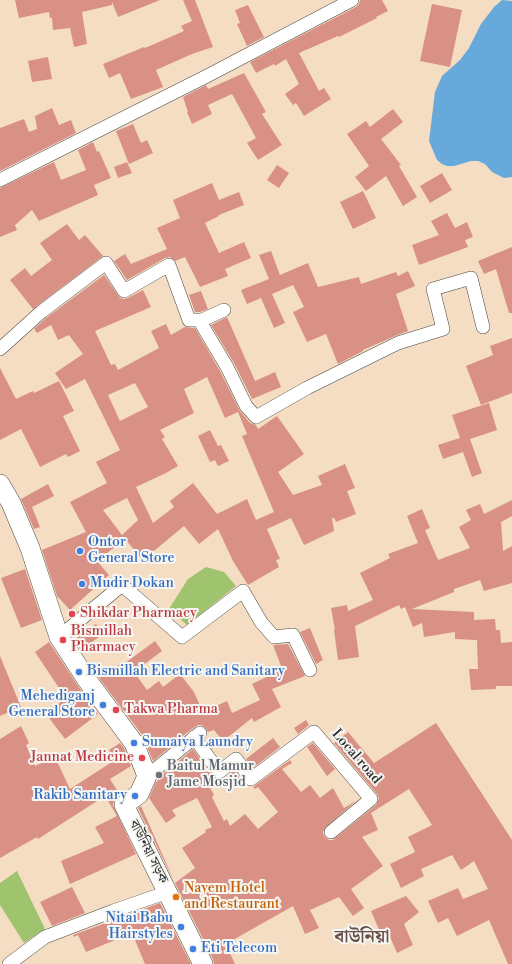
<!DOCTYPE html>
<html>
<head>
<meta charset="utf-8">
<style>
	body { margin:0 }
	canvas { display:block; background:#f4ddc2 }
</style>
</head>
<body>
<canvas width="512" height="964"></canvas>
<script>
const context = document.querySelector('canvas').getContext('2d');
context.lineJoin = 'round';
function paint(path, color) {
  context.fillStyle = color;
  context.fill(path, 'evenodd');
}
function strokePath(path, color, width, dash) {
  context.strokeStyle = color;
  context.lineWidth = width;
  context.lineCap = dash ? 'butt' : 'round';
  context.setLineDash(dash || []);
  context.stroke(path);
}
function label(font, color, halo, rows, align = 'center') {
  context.font = font + ' "Libre Bodoni","Noto Serif Bengali",serif';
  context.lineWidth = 4;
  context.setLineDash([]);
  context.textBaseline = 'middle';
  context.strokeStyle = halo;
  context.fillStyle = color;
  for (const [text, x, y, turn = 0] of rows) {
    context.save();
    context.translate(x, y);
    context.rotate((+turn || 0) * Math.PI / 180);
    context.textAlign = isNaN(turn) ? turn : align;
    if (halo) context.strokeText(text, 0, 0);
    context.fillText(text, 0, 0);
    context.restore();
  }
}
paint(new Path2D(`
	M206,567L224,572L236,586L187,625L169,609L188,579Z
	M17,871L45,929L24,943L0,905V883Z`), '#a0c36d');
paint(new Path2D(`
	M502,0L512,1V177L504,178L492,172L485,164L478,161H471L454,166H447L442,164L437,160L429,141L435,92L442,76L460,60L469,48L481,24L494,7Z`), '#66a9da');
paint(new Path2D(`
	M15,0H160L118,17L112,2V5L82,12L87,44L74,47L70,28L53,30L52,18H50L49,12L19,18Z
	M183,0H195L213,47L192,54L156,70L163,87L131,99L120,73L109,78L103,64L144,47L145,48L184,31L181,26L192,21Z
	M360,0H382L388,11L376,17L377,18L339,37L338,36L299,53L319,91L324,88L331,99L304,116L296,103L293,105L285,94L299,84L286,59L275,66L274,64L256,73L250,62L356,7L359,4Z
	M432,4L462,10L450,67L420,61Z
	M248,5L264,37L247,46L237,24L240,23L235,10Z
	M48,57L52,79L32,82L28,61Z
	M244,73L266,112L262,114L282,145L258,160L247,143L256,138L232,94L208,105L212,114L192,124L187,112H188L183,97L206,85L208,89Z
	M52,108L59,125L71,120L76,133L0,171V128L24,119L29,132L37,129L35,116Z
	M393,109L403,122L381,139L401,165L399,166L417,197L403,206L386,176L366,191L355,177L369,166L347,134L366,121L370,127Z
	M133,124L141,143L147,140L153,153L129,164L116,131Z
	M93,142L97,152L99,151L111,178L94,185L98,195L39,221L32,210L15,225L17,230L0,237V188L54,162L61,180L86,170L78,150Z
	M127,162L132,173L118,178L114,167Z
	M277,165L289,173L279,188L267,180Z
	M442,173L452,190L430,203L420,186Z
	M212,183L219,200L239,192L244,205L219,215V216L205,223L219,253L244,242L251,258L225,269L228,276L200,287L185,257L175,261L170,257L165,258L127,280L114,261L125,254L131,264L167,249L157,228L180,218L173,200Z
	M363,191L376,218L353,229L340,202Z
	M447,213L455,228L467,222L473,237L465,240L468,247L419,265L412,245L439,235L431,221Z
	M67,224L79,240L85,235L103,256L33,309L10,280L25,268L31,276L52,260L40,243Z
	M512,247V313H509L496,269L484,274L478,261Z
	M271,251L280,275L308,263L318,287L359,277L361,284L396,272L398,276L408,271L415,286L396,294L408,331L395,336L363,350V351L338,364L326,334L307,342L293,312L304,307L293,285L272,294L285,323L274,328L261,298L247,304L241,290L269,279L259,255Z
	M104,275L120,298L124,299L128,298L143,290L151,307L95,331L111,365L115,364L118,370L159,348L151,331L166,324L171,335L185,327L195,328L220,371L240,411L250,423L256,425L258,429L277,416L304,454L278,472L293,495L322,485L318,476L345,464L355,488L347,491L356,514L336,522L334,518H332L334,531L304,545L291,518L267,529L280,559L276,560L279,567L248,585L233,561L218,529L199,544L184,526L143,560L125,539L97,561L109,575L70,610L57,596L42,550L86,532L70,502L107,483L96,462L120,450L85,379L66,389L55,373L83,354L69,335L58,340L51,325L37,333L34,329L46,318ZM207,377L225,418L238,412L247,434L242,436L274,512L256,520L247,499L217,514L193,483L170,501L174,507L153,523L136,487L166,473L178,466L162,439L165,437L160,430L194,413L184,389ZM135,383L148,407L120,421L108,395ZM127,498L138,520L122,535L103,510Z
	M201,291L208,309L200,312H195L189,295Z
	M227,317L255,381L275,372L281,387L252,399L234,363L211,325Z
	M512,338V393L481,405L466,366L493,355L490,346Z
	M0,368L16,399L33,391L34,393L59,381L74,411L63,416L80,451L68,457L66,454L40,467L21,429L0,440Z
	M489,403L497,430L470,439L482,473L472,477L463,452L443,459L438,445L460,438L452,415Z
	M210,430L218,446L221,445L229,461L218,466L215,460L210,462L198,436Z
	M48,484L54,496L32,507L40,527L34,529L21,499Z
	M512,500V516L501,522L503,551L512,546V583L484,591L480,580L454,589V592L412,609L474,612V620L495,619L496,630H500L501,643L512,642V686H496V689L471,690L469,669H478L477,640L455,639V632L424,637L422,623L413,627L405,607L401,609L399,605L355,626L359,657L338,660L334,630H335L331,608L347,605L348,611L373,600L360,573L390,558L388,554L418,543L407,516L422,509L430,528L425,530L438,560L470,548L459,527L471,520L466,510L480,504L484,514Z
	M25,569L42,620L21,628L1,578Z
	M96,624L103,634L81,650L74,640Z
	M310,628L323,660L316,664L300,632Z
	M155,641L162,651L134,672L147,690L159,681L163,687L180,674L194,692L203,712L227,701L232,713L260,700L252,684L281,670L279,667L281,666L273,645L288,644L305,676L272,689L281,707L254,722L252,718L223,741L214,730L208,732L206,728L202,725H198L189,731L153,761L143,736L99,678L102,675L103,676L120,664L121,666Z
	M49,642L78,686L98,714L65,739L49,718L55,714L51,708L66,699L62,691H61L35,652Z
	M0,656L21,707L0,716Z
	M306,720L309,725L298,734L294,728Z
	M436,723L512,840V964H508L489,920L457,936L448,918L438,923L428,901L458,888L463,899L488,889L474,861L461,870L452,855L421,869L424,876L401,888L390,864L415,852L408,837L432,825L409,789L371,813L378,830L362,837L383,866L351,889L364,908L353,916L339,897L310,910L319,928L305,934L293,906L226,944L235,964H214L213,959L175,883L195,868L182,848L206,832L205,830L212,827L197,798L172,810L176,816L166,823L149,798L156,782L158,781V778L193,749L213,777L207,782L214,795L212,797L224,821L227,819L230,826L245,814L258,829L278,812L258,787L255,789L253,787L290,760L292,763L282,769L301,792L310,785L320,798L333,788L344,808L357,800L324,829L323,833L325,837L329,840H333L376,805L379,798L377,794L334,743L348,732L374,763Z
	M21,726L29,743L26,745L35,766L55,757L70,789L115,760L109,750L120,743L124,748L131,766L110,779L120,795L114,800L113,805L136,854L70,884L61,861L104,843L95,827L117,816L105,796L38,839L37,837L0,858V739Z
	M273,738L280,747L253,768L246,759Z
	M313,743L335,769L327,776L307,747Z
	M234,770L243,782L236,786L229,774Z
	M141,806L167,865L174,881L138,808Z
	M72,887L85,913L52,926L40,902Z
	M406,896L419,912L404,924L413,945L397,953L387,930L380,932L371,911Z
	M160,903L191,964H145L132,933L86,952L78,935L74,937L73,935Z`), '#d99185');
const street = new Path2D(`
	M0,180L207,76L352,0
	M202,320V325L227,367L246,406L256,417L307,388L398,343L443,329L433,289L471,278L483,327
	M0,349L41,312L106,263L124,291L169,265L189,320H202L224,310
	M59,637L122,585L182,637L243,591L261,622L274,637L293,635L310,670
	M194,737L219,772L236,759L251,779L314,732L371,799L331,832
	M147,776L200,733
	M9,964L45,937L113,911L168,892`);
const secondary = new Path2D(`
	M0,484L11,503L30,548L59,637L87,680L134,743L147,776L139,794L124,805L203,964`);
strokePath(street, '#494642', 14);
strokePath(secondary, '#494642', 20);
strokePath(street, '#fff', 13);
strokePath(secondary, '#fff', 19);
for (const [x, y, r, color] of [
	[80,551,4,"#3f7fe0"],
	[82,584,4,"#3f7fe0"],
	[72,614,4,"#e0444e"],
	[63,640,4,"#e0444e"],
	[79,672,4,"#3f7fe0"],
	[103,705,4,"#3f7fe0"],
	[116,710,4,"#e0444e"],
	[134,743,4,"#3f7fe0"],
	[142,758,4,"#e0444e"],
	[159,775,4,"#6b7280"],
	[135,796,4,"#3f7fe0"],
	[176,897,4,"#e8710a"],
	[181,927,4,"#3f7fe0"],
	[193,949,4,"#3f7fe0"]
]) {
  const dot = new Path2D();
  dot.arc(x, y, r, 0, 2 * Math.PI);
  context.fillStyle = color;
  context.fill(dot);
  strokePath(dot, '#f6f6f2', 1.5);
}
label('14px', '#366cbe', '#f6f6f2', [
	["Ontor",88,543],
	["General Store",88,559],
	["Mudir Dokan",90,584],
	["Bismillah Electric and Sanitary",87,672],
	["Mehediganj",95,697,"right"],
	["General Store",95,713,"right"],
	["Sumaiya Laundry",142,743],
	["Rakib Sanitary",127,796,"right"],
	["Nitai Babu",173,919,"right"],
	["Hairstyles",173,935,"right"],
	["Eti Telecom",201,949]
], 'left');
label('14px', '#be3a42', '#f6f6f2', [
	["Shikdar Pharmacy",80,614],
	["Bismillah",71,632],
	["Pharmacy",71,648],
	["Takwa Pharma",124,710],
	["Jannat Medicine",134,758,"right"]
], 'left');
label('14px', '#2b2b2b', '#f6f6f2', [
	["Local road",356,757,49],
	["বাউনিয়া সড়ক",148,852,63]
]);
label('14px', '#5b616d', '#f6f6f2', [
	["Baitul Mamur",167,767],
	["Jame Mosjid",167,783]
], 'left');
label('14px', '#c56008', '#f6f6f2', [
	["Nayem Hotel",184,889],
	["and Restaurant",184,905]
], 'left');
label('bold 18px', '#684f4a', '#f6f6f2', [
	["বাউনিয়া",362,938]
]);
</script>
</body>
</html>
